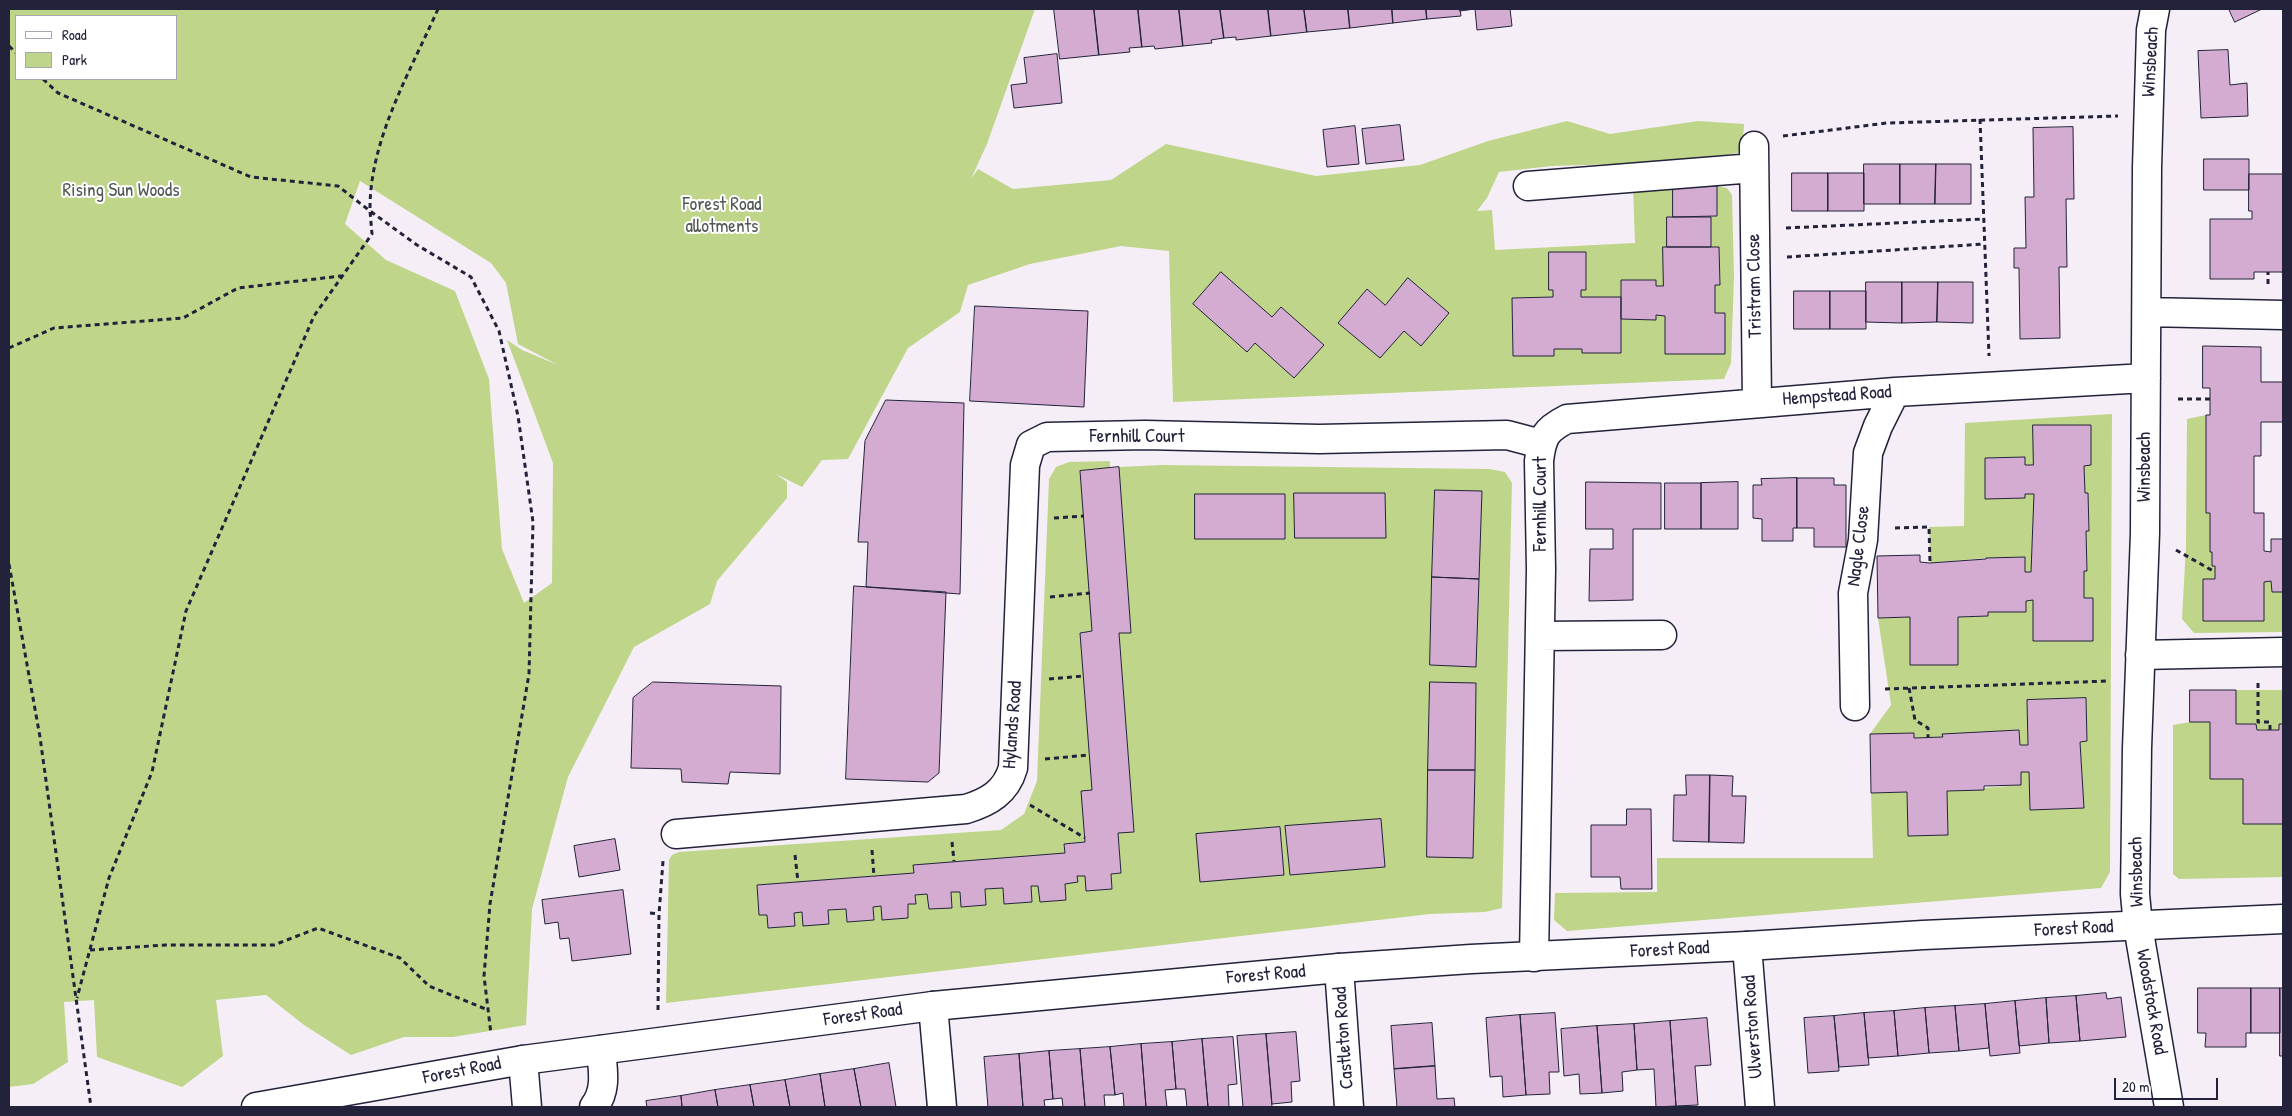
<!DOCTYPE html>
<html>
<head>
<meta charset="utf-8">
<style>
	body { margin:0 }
	#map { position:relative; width:2292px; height:1116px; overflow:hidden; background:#f6eef6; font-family:"Patrick Hand",sans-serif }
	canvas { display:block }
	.frame { position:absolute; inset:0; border:10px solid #22223b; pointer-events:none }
	.legend { position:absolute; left:15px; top:15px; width:162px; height:65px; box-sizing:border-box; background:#fff; border:1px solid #a7a7b1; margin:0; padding:6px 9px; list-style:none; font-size:15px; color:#22223b }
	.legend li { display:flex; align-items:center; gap:10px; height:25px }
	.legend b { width:25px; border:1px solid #a7a7b1 }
	.scale { position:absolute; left:2114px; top:1078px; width:104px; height:22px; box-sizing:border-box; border:2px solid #22223b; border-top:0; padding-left:6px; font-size:15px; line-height:18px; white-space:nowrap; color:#22223b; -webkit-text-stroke:4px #fff; paint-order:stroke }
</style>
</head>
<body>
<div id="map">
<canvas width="2292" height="1116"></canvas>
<div class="frame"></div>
<ul class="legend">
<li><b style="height:6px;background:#fff"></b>Road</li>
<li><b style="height:14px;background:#bfd58a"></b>Park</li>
</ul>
<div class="scale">20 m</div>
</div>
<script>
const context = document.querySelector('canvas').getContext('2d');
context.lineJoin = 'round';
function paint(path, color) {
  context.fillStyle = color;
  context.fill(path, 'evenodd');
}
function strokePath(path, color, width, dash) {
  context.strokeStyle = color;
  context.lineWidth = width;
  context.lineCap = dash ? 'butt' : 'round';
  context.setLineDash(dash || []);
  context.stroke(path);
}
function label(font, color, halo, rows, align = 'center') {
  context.font = font + ' "Patrick Hand",sans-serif';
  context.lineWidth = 4;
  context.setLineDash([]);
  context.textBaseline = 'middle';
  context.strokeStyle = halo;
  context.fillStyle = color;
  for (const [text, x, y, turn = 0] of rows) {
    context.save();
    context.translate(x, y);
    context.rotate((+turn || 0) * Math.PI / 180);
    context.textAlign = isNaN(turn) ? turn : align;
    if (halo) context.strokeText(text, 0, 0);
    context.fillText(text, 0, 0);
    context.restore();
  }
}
paint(new Path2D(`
	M9,9H1035L987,144L971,179L978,169L1013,189L1111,180L1166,144L1316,176L1420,165L1488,141L1567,121L1610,134L1698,121L1744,124L1742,152L1688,162L1551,166L1499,172L1487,198L1477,211L1492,210L1495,250L1635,243L1633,188L1673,186V217H1667V247H1663V286H1656L1655,280H1621V297H1581V290H1586V252H1549V290H1553V297L1512,298L1513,355L1554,356V349H1582V353H1621V319L1656,320V315L1665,316V354H1725V313H1715V285L1720,284L1719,247H1711V217L1717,216V186L1727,188L1732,195L1734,277L1731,363L1724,379L1173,402L1169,251L1121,246L1030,264L968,285L960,312L908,348L848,459L822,460L802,487L776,474L787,482V498L717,581L710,604L634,647L568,777L532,909L526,1025L453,1037H404L351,1055L304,1025L266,995L216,1000L223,1056L182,1087L97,1057L94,1000L64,1002L68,1062L33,1084L9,1087ZM16,16H176V79H16ZM360,181L491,263L506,283L518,344L558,365L522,350L507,340L553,463L552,583L524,603L502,549L489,379L455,291L386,260L345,224Z
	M2112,414L2110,872L2101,888L1567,931L1554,920L1555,893L1657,892V858H1873L1871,793L1907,792L1908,836L1948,835L1947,791L2021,785V772H2029L2030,810L2084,808L2080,742L2087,741L2086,698L2027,700L2028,745H2020L2019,730L1943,734V737L1914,738V733L1870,734L1891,705L1878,618L1910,617L1911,665H1958V617L1988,616V612H2026V601L2033,600L2034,641H2093V599L2084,598V571H2087L2086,531H2089L2088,493H2085L2084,466L2091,465V425L2033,465H2025L2024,457L1985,458V499L2025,498V494H2034L2031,572H2025V557L1986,558L1930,563L1929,527L1964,526L1965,423Z
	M2206,415V512L2210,513V552H2212V566H2215V579H2203V621H2264V582L2271,581L2272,592H2283V632L2194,633L2182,619L2186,545L2187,419Z
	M1110,461V468L1080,471L1092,631L1080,633L1092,790L1085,842L1064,844L1065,853L913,865L914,873L757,885L759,915H767L768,928L795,926L794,913L802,912L803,926L829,924L828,910L846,909L847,922L874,920L873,907L881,906L882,920L908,918V904L916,903L915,895L927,894L929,909L952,908L951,892H960L961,907L986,905L985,889L1003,888L1004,904L1032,902L1031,886H1038L1040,902L1066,900L1065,884L1077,882V876H1085L1086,891L1112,889L1111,874L1121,873L1118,833L1134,832L1119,633H1131L1119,467L1163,465L1490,469L1505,472L1512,483L1502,908L1485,912L1430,914L666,1003L669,860L672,855L679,852L1001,830L1024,814L1037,781L1049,479L1056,467L1069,462Z
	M2236,690H2283V724H2279V730H2257L2256,724H2236Z
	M2190,722H2210V779H2243V824H2283V877L2179,879L2173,874V725Z`), '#bfd58a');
const building = new Path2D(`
	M1054,9H1094L1099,55L1060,59Z
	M1094,9H1138L1142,47L1129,48L1130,52L1099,55Z
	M1138,9H1179L1183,46L1155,49L1154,46L1142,47Z
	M1179,9H1220L1224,38L1211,40L1212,43L1183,46Z
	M1220,9H1268L1271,36L1236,40V37L1224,38Z
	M1268,9H1304L1307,32L1271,36Z
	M1304,9H1348L1350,28L1307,32Z
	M1348,9H1392L1393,23L1350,28Z
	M1392,9H1426L1427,19L1393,23Z
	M1426,9H1460L1461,16L1427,19Z
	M1460,9H1510L1512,26L1477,30L1475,9L1460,11Z
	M2229,9H2262L2235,22Z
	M2228,50L2230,85L2247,83L2248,116L2201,118L2198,51Z
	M1057,54L1062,103L1014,108L1011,85L1027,83L1024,58Z
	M1400,125L1404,160L1366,164L1362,129Z
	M1355,126L1359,164L1327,167L1323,130Z
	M2073,127L2074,199H2066L2067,267H2059L2060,338L2020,339L2019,268H2014V248H2026L2025,197H2034L2033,128Z
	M2204,159H2249V190H2204Z
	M1864,164H1900V204H1864Z
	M1900,164H1936L1935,204H1900Z
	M1936,164H1971V204H1935Z
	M1792,173H1828V211H1792Z
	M1828,173H1864V211H1828Z
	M2249,174H2283V275L2282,272H2254V279H2210V219H2252V211H2249Z
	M1673,186H1717V216L1673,217Z
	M1667,217H1711V247H1667Z
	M1663,247H1719L1720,285H1715V313H1725V354H1665V316L1656,315V320L1621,319V280H1656V286H1663Z
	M1549,252H1586V290H1581V297H1621V353H1582V349H1554V356H1513L1512,298L1553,297V290H1549Z
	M1221,272L1272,317L1281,307L1324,345L1294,378L1255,343L1247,352L1193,304Z
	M1408,278L1449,313L1421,346L1404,331L1380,358L1338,323L1367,289L1385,305Z
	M1866,282H1902V323L1866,322Z
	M1902,282H1938L1937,322L1902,323Z
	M1938,282H1973V323L1937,322Z
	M1794,291H1830V329H1794Z
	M1830,291H1866V329H1830Z
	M975,306L1088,311L1084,407L970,401Z
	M2203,346L2261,347V382H2283V422H2261V456H2254V513H2264V551L2271,552V539H2283V592H2272L2271,581L2264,582V621H2203V579H2215V566H2212V552H2210V513H2206V415H2210V388H2203Z
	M886,400L964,403L960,594L866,587L868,542H858L865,441Z
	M2033,425H2091V465L2084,466L2085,493H2088L2089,531H2086L2087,571H2084V598H2093V641H2033V600L2026,601V612H1988V616L1958,617V665H1910V617L1878,618L1877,556L1920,555V562L1930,563L1986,559V558L2025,557V572H2031L2034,494H2025V498L1985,499V458L2025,457V465H2033Z
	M1119,467L1131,633H1119L1134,832L1118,833L1121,873L1111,874L1112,889L1086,891L1085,876H1077L1078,882L1065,884L1066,900L1040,902L1038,886H1031L1032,902L1004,904L1003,888L985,889L986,905L961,907L960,892H951L952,908L929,909L927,894L915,895L916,904H908V918L882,920L881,906L873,907L874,920L847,922L846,909L828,910L829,924L803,926L802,912L794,913L795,926L768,928L767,915H759L757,885L914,873L913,865L1065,853L1064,844L1085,842L1081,791L1092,790L1080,633L1092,631L1080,471Z
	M1797,478V528H1793V541H1762V519L1753,518V485H1762L1761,479Z
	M1797,478H1834V485H1846V547H1814V528H1797Z
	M1586,482L1661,483V529H1633V600L1589,601L1590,549H1613V529H1586Z
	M1738,482V529H1701V483Z
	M1665,483H1701V529H1665Z
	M1435,490L1482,491L1479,579L1432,577Z
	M1294,493H1385L1386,538H1295Z
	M1195,494H1285V539H1195Z
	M1432,577L1479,579L1476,667L1430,665Z
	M854,586L946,592L939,773L928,782L846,779Z
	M653,682L781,686L780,774L730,772L728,784L682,782L681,769L631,768L633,698Z
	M1430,682L1476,683L1475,770H1428Z
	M2190,690H2236V724H2256L2257,730H2279V724H2283V824H2243V779H2210V722H2190Z
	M2086,698L2087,741L2080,742L2084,808L2030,810L2029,772H2021V785L1984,786V790L1947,791L1948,835L1908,836L1907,792L1871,793L1870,734L1914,733V738L1943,737L1942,734L2019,730L2020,745H2028L2027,700Z
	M1428,770H1475L1473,858L1427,857Z
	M1686,775H1710L1709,842L1673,841L1674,795H1686Z
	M1710,775L1733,776L1732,796H1746L1744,843L1709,842Z
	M1627,809H1651L1652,889H1621L1620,877H1591V825H1626Z
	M1381,819L1385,867L1290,875L1285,826Z
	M1280,827L1284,875L1200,882L1196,834Z
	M615,839L620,870L579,877L574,846Z
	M623,890L631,954L572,961L569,938L560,939L558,922L545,924L542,900Z
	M2198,988H2251V1033H2246V1047H2205L2206,1033H2198Z
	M2251,988H2280V1033H2251Z
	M2280,988H2283V1056H2280Z
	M2106,993L2107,999L2121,997L2126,1037L2080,1041L2076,996Z
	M2076,996L2080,1041L2049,1043L2046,998Z
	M2046,998L2049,1043L2019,1046L2015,1001Z
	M2015,1001L2020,1053L1990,1056L1985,1004Z
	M1985,1004L1989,1048L1959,1051L1955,1006Z
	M1955,1006L1959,1051L1929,1053L1925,1008Z
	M1925,1008L1929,1053L1898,1056L1894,1011Z
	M1894,1011L1898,1056L1868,1058L1864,1013Z
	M1555,1013L1559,1072H1549L1550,1094L1526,1095L1520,1015Z
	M1864,1013L1869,1065L1839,1067L1834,1016Z
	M1520,1015L1526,1095L1503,1097L1502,1076L1490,1077L1486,1018Z
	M1834,1016L1839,1071L1808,1073L1804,1018Z
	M1707,1018L1711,1065L1695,1066L1698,1105L1676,1106L1670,1021Z
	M1670,1021L1676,1106L1656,1107L1654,1069L1637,1070L1634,1024Z
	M1432,1023L1435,1066L1394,1069L1391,1026Z
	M1634,1024L1637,1070L1622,1072L1623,1091L1602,1093L1597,1026Z
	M1597,1026L1602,1093L1580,1094L1579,1074L1564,1076L1561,1029Z
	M1296,1032L1300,1081L1291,1082L1292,1102L1272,1104L1266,1034Z
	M1266,1034L1272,1107H1243L1237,1036Z
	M1233,1037L1237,1084L1228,1085L1229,1107H1208L1202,1039Z
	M1202,1039L1208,1107H1187L1185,1089H1176L1172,1042Z
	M1172,1042L1176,1089L1165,1090L1167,1107H1146L1141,1044Z
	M1141,1044L1146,1107H1124L1123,1093L1115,1095L1110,1047Z
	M1110,1047L1115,1095H1104L1105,1107H1085L1080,1049Z
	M1080,1049L1085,1107H1063L1062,1098L1053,1099L1049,1051Z
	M1049,1051L1053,1099L1044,1100L1045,1107H1023L1019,1054Z
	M1019,1054L1023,1107H988L984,1057Z
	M889,1063L896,1107H861L854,1069Z
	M1435,1066L1437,1099L1454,1098L1455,1107H1397L1394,1069Z
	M854,1069L861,1107H825L820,1074Z
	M820,1074L825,1107H790L785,1080Z
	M785,1080L790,1107H754L750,1085Z
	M750,1085L754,1107H718L715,1090Z
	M715,1090L718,1107H682L681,1096Z
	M681,1096L682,1107H647L646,1101Z`);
paint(building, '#d4abd1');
strokePath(building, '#22223b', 1);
const minor = new Path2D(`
	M2155,9L2151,30L2147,168L2145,533L2137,748L2135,894L2138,926L2169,1107
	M1754,146L1757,403
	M1528,186L1754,168
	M2147,312L2283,315
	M1540,636L1662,635
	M2140,655L2283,652
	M1855,706L1853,593L1863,540L1868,453L1878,426L1895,392
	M676,834L966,809C989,802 1006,792 1013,768L1025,465L1031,445L1047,437L1145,435L1319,439L1507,435L1541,444
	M1747,946L1760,1107
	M1534,957L1541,569L1539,461C1542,437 1545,430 1567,419L1895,392L2146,378
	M1339,968L1349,1107
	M933,1006L942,1107
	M523,1060L527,1107
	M594,1107C607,1090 603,1071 601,1050`);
const major = new Path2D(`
	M256,1107L523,1060L933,1006L1339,968L1471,959L1747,946L1923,935L2283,919`);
strokePath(minor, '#22223b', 31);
strokePath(major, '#22223b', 31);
strokePath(new Path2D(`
	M438,9C410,72 369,141 370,211L417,245L471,277L499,331L518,416L533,522L529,674L490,904L484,976L491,1034
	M9,46L16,53
	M43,79L58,93L251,177L338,186L370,211L372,234L314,316L186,611L152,772L109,878L77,998
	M1980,119L1989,356
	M1783,136L1887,123L2118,116
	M1786,228L1983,219
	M1787,257L1984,244
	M2268,284V272
	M9,348L54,328L183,318L238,288L341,276
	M2178,399H2210
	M1054,518L1084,516
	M1895,528L1929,527L1930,563
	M2176,550L2215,572
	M9,564L40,737L91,1107
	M1050,597L1090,593
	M1049,679L1083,676
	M2258,683V722H2270V730
	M1909,688L1915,720L1928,728V738
	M1885,689L2109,681
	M1045,759L1089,755
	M1030,805L1085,838
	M952,842L954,861
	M872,850L874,877
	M795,855L798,882
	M650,913L659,914
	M90,950L166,945H274L318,928L400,958L429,986L488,1010
	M658,1010L659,914L663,861`), '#22223b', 3, [5, 4]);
strokePath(minor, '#fff', 28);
strokePath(major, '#fff', 28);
label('19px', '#22223b', '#fff', [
	["Winsbeach",2151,62,-87],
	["Tristram Close",1755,286,-91],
	["Hempstead Road",1837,396,-4],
	["Fernhill Court",1137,437],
	["Winsbeach",2145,467,-90],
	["Fernhill Court",1541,504,-90],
	["Nagle Close",1859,546,-83],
	["Hylands Road",1013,725,-86],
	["Winsbeach",2137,872,-91],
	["Forest Road",2074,929,-3],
	["Forest Road",1670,950,-3],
	["Forest Road",1266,975,-5],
	["Woodstock Road",2151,1002,80],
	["Forest Road",863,1015,-8],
	["Ulverston Road",1753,1027,-94],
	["Castleton Road",1344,1038,-94],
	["Forest Road",462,1071,-11]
]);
label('19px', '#515853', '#fff', [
	["Rising Sun Woods",121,191],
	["Forest Road",722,205],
	["allotments",722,227]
]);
</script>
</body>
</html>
